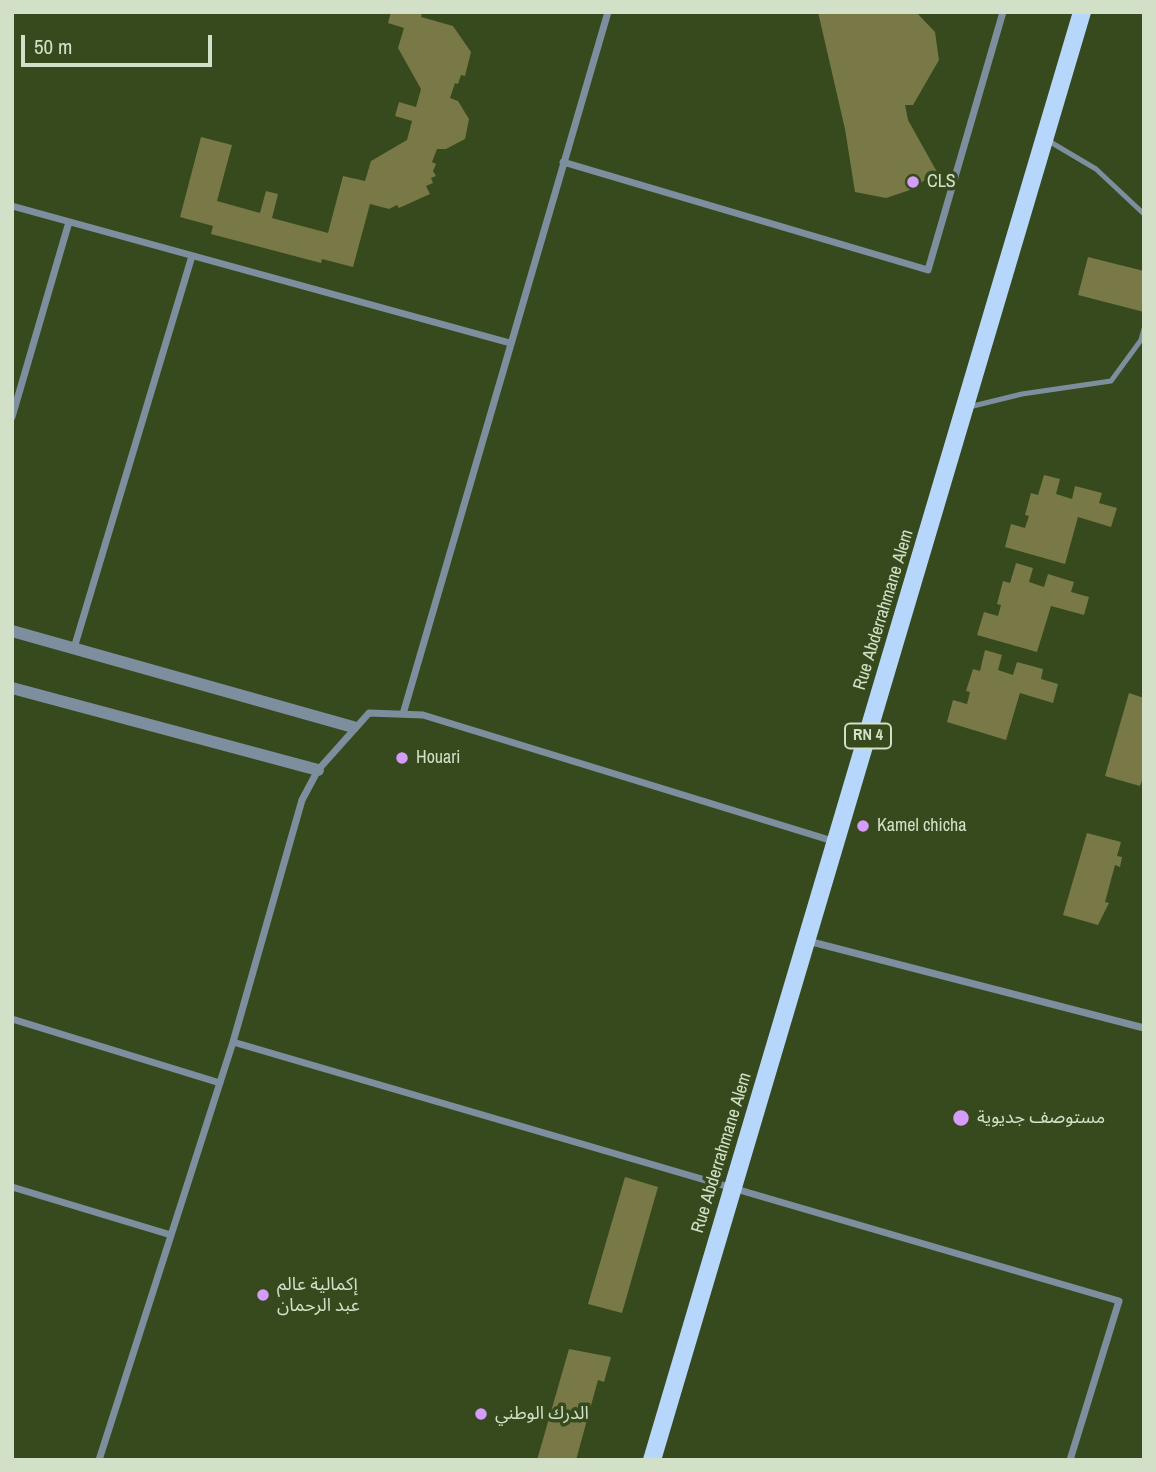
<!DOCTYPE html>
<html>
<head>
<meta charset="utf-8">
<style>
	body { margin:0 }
	#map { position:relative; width:1156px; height:1472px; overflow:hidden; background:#364a1e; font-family:"Archivo Narrow",sans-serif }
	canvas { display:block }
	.frame { position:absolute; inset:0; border:14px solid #d2e0c7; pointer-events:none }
	.scale { position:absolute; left:21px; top:35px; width:191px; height:32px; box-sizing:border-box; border:4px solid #d2e0c7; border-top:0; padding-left:9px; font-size:21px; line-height:24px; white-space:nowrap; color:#d2e0c7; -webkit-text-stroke:5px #364a1e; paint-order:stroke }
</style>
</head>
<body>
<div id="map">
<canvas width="1156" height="1472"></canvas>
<div class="frame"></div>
<div class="scale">50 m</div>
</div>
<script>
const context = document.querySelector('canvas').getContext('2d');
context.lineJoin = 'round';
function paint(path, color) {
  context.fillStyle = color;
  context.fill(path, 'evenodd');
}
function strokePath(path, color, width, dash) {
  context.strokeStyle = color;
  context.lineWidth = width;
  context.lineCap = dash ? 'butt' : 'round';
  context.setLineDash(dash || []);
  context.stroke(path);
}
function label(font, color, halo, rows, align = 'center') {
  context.font = font + ' "Archivo Narrow","Noto Sans Arabic",sans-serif';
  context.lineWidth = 7;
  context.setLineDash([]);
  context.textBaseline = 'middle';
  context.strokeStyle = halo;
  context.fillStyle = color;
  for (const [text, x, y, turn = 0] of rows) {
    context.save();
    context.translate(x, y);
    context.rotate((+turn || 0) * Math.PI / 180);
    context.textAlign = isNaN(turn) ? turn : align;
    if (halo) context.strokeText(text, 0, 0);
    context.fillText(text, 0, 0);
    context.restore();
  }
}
paint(new Path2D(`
	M391,12H422L421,17L453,26L471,52L465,76L461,75L458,84L455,83L450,98L458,101L469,119L465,139L446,149H437L432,162L436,164L433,171L436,176L431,178L433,183L426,186L430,194L399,208L397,205L389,209L370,204L353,267L322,259L321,263L211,234L213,226L180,217L201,137L232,145L217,201L260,213L266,191L278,194L272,218L328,233L343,176L365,181L371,161L407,140L412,121L395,116L399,102L416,107L421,89L398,48L404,28L388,23Z
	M818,12H916L935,32L939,60L913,105H905L908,120L937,172L910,190L886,198L855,192L845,129Z
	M1088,257L1144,271V312L1078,295Z
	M1044,475L1060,479L1056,494L1072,499L1075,486L1102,493L1099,503L1117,508L1111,527L1078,517L1065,564L1005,547L1011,524L1025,528L1029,516L1025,515L1031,493L1038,495Z
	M1016,563L1033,568L1029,582L1044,587L1048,574L1074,582L1071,592L1089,597L1084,615L1051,606L1037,652L977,635L984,612L998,616L1001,605L997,604L1003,581L1010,583Z
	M985,650L1002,655L998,670L1013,675L1017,662L1043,669L1041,679L1058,684L1053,703L1020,693L1006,740L947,722L953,700L967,704L970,692L966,691L973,669L980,671Z
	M1129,693L1144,698V775L1140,786L1105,776Z
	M1087,833L1121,842L1117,856L1122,857L1120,867L1115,865L1105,902L1109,903L1098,925L1063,915Z
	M625,1177L658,1187L622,1313L588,1304Z
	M569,1349L611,1357L604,1382L598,1380L576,1460H537Z`), '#787946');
strokePath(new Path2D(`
	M1047,140L1096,169L1144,214
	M969,407L1022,394L1111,381L1141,340L1144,329`), '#7d8e9f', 5);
strokePath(new Path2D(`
	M563,162L928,270L1003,12
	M12,206L510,343
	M12,417L69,222
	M74,648L192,256
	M403,714L608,12
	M808,941L1144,1028
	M12,1019L220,1083
	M233,1042L1119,1301L1070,1460
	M12,1187L171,1235
	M99,1460L233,1042L302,800L318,770L369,713L423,715L836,842`), '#7d8e9f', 7);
strokePath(new Path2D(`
	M12,631L353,727
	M12,688L318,770`), '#7d8e9f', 12);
strokePath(new Path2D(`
	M652,1460L1082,12`), '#b6d7fb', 18);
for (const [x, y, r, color] of [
	[913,182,7,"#d49cfc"],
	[402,758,7,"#d49cfc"],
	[863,826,7,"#d49cfc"],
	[961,1118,9,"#d49cfc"],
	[263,1295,7,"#d49cfc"],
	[481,1414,7,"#d49cfc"]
]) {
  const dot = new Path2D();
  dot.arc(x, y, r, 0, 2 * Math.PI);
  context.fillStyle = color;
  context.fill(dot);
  strokePath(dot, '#364a1e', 2.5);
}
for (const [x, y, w] of [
	[868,736,46]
]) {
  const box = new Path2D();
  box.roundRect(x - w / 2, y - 12.5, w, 25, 5);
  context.fillStyle = '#364a1e';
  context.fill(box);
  strokePath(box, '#d2e0c7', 2);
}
label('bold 16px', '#d2e0c7', null, [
	["RN 4",868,736]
]);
label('18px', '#d2e0c7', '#364a1e', [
	["CLS",927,182],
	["Houari",416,758],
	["Kamel chicha",877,826],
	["مستوصف جديوية",977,1118],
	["إكمالية عالم",277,1285],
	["عبد الرحمان",277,1306],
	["الدرك الوطني",495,1414]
], 'left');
label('18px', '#d2e0c7', '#364a1e', [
	["Rue Abderrahmane Alem",884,610,-73],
	["Rue Abderrahmane Alem",722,1153,-73]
]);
</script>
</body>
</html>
